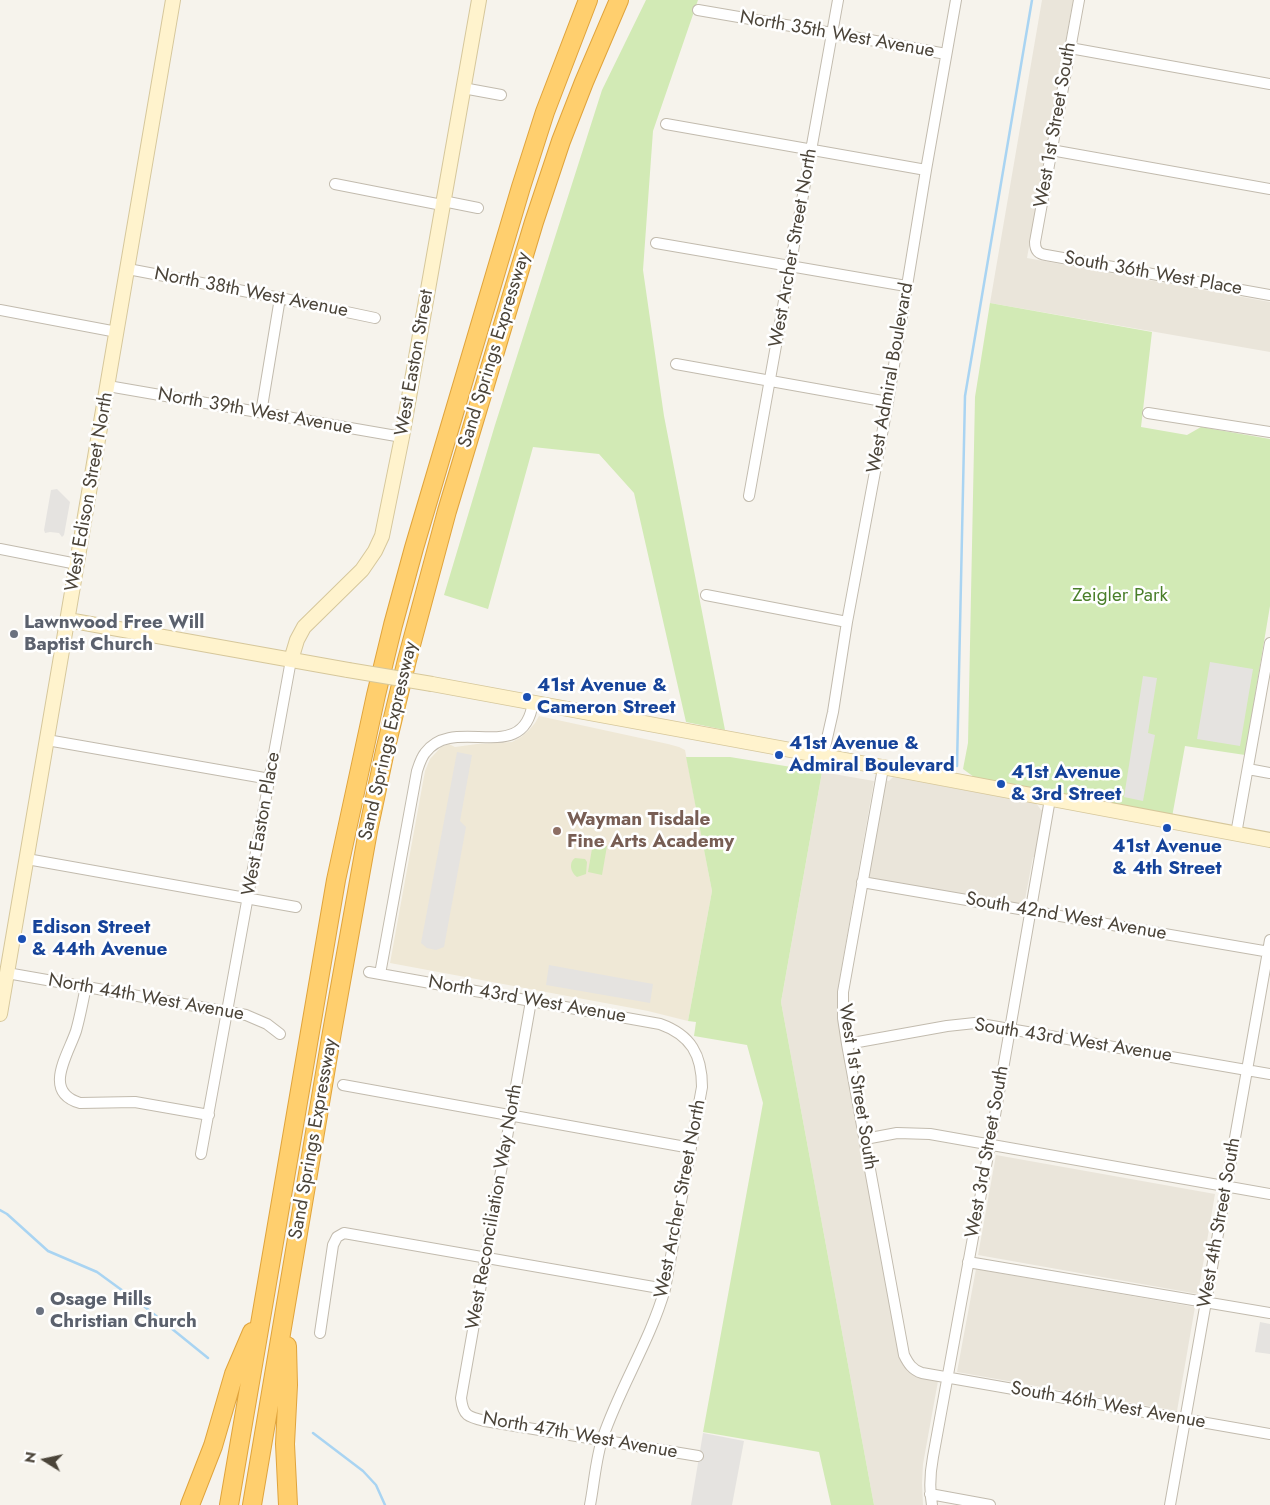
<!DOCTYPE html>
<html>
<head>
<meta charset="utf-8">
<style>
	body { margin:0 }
	#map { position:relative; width:1270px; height:1505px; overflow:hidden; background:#f6f3ec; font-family:Jost,sans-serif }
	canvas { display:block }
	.north { position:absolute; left:20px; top:1435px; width:50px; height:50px; -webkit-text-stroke:4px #fff; paint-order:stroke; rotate:280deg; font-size:14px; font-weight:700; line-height:20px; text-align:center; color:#4b4439 }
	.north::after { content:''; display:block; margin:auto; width:18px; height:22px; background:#4b4439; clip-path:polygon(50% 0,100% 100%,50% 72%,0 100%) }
</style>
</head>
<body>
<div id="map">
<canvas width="1270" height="1505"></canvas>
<div class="north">N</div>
</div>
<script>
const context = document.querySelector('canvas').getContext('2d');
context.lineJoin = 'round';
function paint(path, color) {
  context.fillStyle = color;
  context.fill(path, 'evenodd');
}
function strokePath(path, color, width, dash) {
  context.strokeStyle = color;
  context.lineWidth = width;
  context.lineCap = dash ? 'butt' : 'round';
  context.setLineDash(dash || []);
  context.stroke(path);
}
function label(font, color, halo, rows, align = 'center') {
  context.font = font + ' Jost,sans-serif';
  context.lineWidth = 5;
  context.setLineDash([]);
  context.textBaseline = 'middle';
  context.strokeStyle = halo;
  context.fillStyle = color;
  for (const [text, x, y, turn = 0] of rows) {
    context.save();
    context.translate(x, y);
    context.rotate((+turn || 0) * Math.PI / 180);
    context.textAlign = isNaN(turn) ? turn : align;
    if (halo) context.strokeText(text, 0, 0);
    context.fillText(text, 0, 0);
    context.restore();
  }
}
paint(new Path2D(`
	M1042,0H1073L1027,258L1270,302V352L990,303Z
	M822,772L874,781L838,988L837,1011L899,1354L903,1365L910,1373L921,1378L938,1381L923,1464L922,1483L923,1505H874L781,1002Z
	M893,777L1036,803L1041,810H1043L1044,815L1036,857H1033L1024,905L870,878L869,876L885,780L889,781Z
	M996,1155L1215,1194L1198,1294L978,1255Z
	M976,1269L1195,1307L1177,1411L957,1372Z`), '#eae5da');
paint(new Path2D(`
	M539,716L668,744L679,747L685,750L712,891L688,1021L648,1011L390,963L425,771L430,759L441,747L449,744L455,747L477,744L512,742L521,737L529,730L535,723Z`), '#efe8d6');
paint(new Path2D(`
	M646,0H698L653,131L643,270L664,416L725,730L686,722L634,493L599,454L533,447L488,609L444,595L495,425L602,90Z
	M990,303L1152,332L1141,427L1187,435L1201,427L1270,439V606L1245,755L1185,746L1172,817L974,777L963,769L968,743L975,397Z
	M686,757H730L822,772L781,1002L874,1505H831L819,1452L703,1432L763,1103L747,1045L694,1036L696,1022L688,1021L712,891Z
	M593,843L607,846L602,875L588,872Z
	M575,858L585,859L587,862L586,874L577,877C571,873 568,863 575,858Z`), '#d2eab5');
paint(new Path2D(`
	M57,489L70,502L64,535L62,537L59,533L50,532L45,533L44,530L51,490Z
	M1210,662L1253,669L1240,746L1197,739Z
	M1143,676L1157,678L1148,733L1155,735L1143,801L1124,797Z
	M457,752L472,755L460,821L466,827L444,947L436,950L427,948L421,943Z
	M549,965L653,984L650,1003L546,985Z
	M1260,1322L1270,1324V1354L1255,1352Z
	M703,1433L744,1441L732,1505H691Z`), '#e5e3e0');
strokePath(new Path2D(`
	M957,766L965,396L1032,0
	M0,1210L7,1214L48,1251L97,1272L145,1307L208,1358
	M313,1433L363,1471L376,1485L385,1505`), '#a9d4f2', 2.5);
const street = new Path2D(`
	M1079,0L1035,242C1035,250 1038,254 1046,255L1270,295
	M698,10L832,33L946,54
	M1070,48L1270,84
	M463,88L501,95
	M666,124L926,170
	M1051,150L1270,189
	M335,184L442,205
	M443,201L478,208
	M656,243L906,286
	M128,269L280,298L375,318
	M0,310L117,332
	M676,364L888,402
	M108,386L402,437
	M261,413L280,298
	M1148,413L1270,432
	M749,496L838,0
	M0,549L77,564
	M706,595L847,622
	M47,740L270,779
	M823,756L833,712L847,622L888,402L926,170L956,0
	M883,768L843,992V1018L847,1044L904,1355C908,1363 912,1370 922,1373L1270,1434
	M1248,769L1270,773
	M1236,834L1270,643
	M27,859L296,907
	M862,882L1270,952
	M369,972L660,1024C691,1035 702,1055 702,1087L665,1289C650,1341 620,1387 603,1437C596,1456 594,1485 590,1505
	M7,973L246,1015L267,1024L280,1034
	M380,974L417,771C419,765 421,758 425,753C454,713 524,768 533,702
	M86,986C83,1001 80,1017 76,1031C68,1055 42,1092 80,1103L135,1102L209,1115
	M531,1001L461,1398C463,1416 468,1417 485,1421L698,1456
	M847,1044L947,1026L975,1023L1270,1074
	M343,1085L691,1148
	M865,1139L897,1133L930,1134L1270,1194
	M201,1154L291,660
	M968,1262L1270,1313
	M320,1333L333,1245L337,1237L344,1233L665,1289
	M930,1494L990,1505
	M932,1505C929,1488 930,1473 933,1457L990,1144L1050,799
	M1170,1505L1270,940`);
const secondary = new Path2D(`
	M68,620L348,670
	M291,660L297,640L304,627L362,570L375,551L382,536L402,437L479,0
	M432,684L861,763L1270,840
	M0,1014L173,0`);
const highway = new Path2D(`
	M287,1346L288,1385L285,1444L288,1505
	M190,1505L213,1446L234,1374L252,1332
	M229,1505L336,880L376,695L393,625L414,548L521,187L545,112L588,0
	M252,1505L332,1032L368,831L385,751L407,660L447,511L534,222L561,141L584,82L619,0`);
strokePath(street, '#c2bbae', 12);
strokePath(secondary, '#d6c79b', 16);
strokePath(highway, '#e0a43c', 20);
strokePath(street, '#fff', 10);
strokePath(secondary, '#fff3cd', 14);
strokePath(highway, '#ffcf6e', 18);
const secondaryBridge = new Path2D(`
	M348,670L432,684`);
strokePath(secondaryBridge, '#d6c79b', 16, []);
strokePath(secondaryBridge, '#fff3cd', 14);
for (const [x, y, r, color] of [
	[14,634,5,"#6b7280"],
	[527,697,5,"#1a4fb4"],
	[779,755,5,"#1a4fb4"],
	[1001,784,5,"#1a4fb4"],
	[1167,828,5,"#1a4fb4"],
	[557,831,5,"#8d6e63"],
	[22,939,5,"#1a4fb4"],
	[40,1311,5,"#6b7280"]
]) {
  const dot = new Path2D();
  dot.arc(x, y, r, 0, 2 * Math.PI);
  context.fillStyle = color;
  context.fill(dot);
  strokePath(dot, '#fff', 2);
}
label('19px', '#4b4439', '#fff', [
	["North 35th West Avenue",837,35,10],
	["West 1st Street South",1056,125,-80],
	["West Archer Street North",794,248,-80],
	["South 36th West Place",1153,274,10],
	["North 38th West Avenue",251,293,11],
	["Sand Springs Expressway",495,350,-73],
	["West Easton Street",415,363,-80],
	["West Admiral Boulevard",891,378,-80],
	["North 39th West Avenue",255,412,10],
	["West Edison Street North",90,492,-80],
	["Sand Springs Expressway",389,741,-77],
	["West Easton Place",262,824,-80],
	["South 42nd West Avenue",1066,917,10],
	["North 44th West Avenue",146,998,10],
	["North 43rd West Avenue",527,1000,10],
	["South 43rd West Avenue",1073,1041,9],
	["West 1st Street South",857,1087,81],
	["Sand Springs Expressway",314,1139,-80],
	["West 3rd Street South",988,1152,-80],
	["West Archer Street North",681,1199,-79],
	["West Reconciliation Way North",495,1207,-80],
	["West 4th Street South",1220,1223,-80],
	["South 46th West Avenue",1108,1406,10],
	["North 47th West Avenue",580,1436,10]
]);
label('19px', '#4a7f2a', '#fff', [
	["Zeigler Park",1120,596]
]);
label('bold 19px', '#5b616d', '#fff', [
	["Lawnwood Free Will",24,623],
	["Baptist Church",24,645],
	["Osage Hills",50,1300],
	["Christian Church",50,1322]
], 'left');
label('bold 19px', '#164399', '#fff', [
	["41st Avenue &",537,686],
	["Cameron Street",537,708],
	["41st Avenue &",789,744],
	["Admiral Boulevard",789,766],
	["41st Avenue",1011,773],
	["& 3rd Street",1011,795],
	["41st Avenue",1167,847,"center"],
	["& 4th Street",1167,869,"center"],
	["Edison Street",32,928],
	["& 44th Avenue",32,950]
], 'left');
label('bold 19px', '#785e54', '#fff', [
	["Wayman Tisdale",567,820],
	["Fine Arts Academy",567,842]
], 'left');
</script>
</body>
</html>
